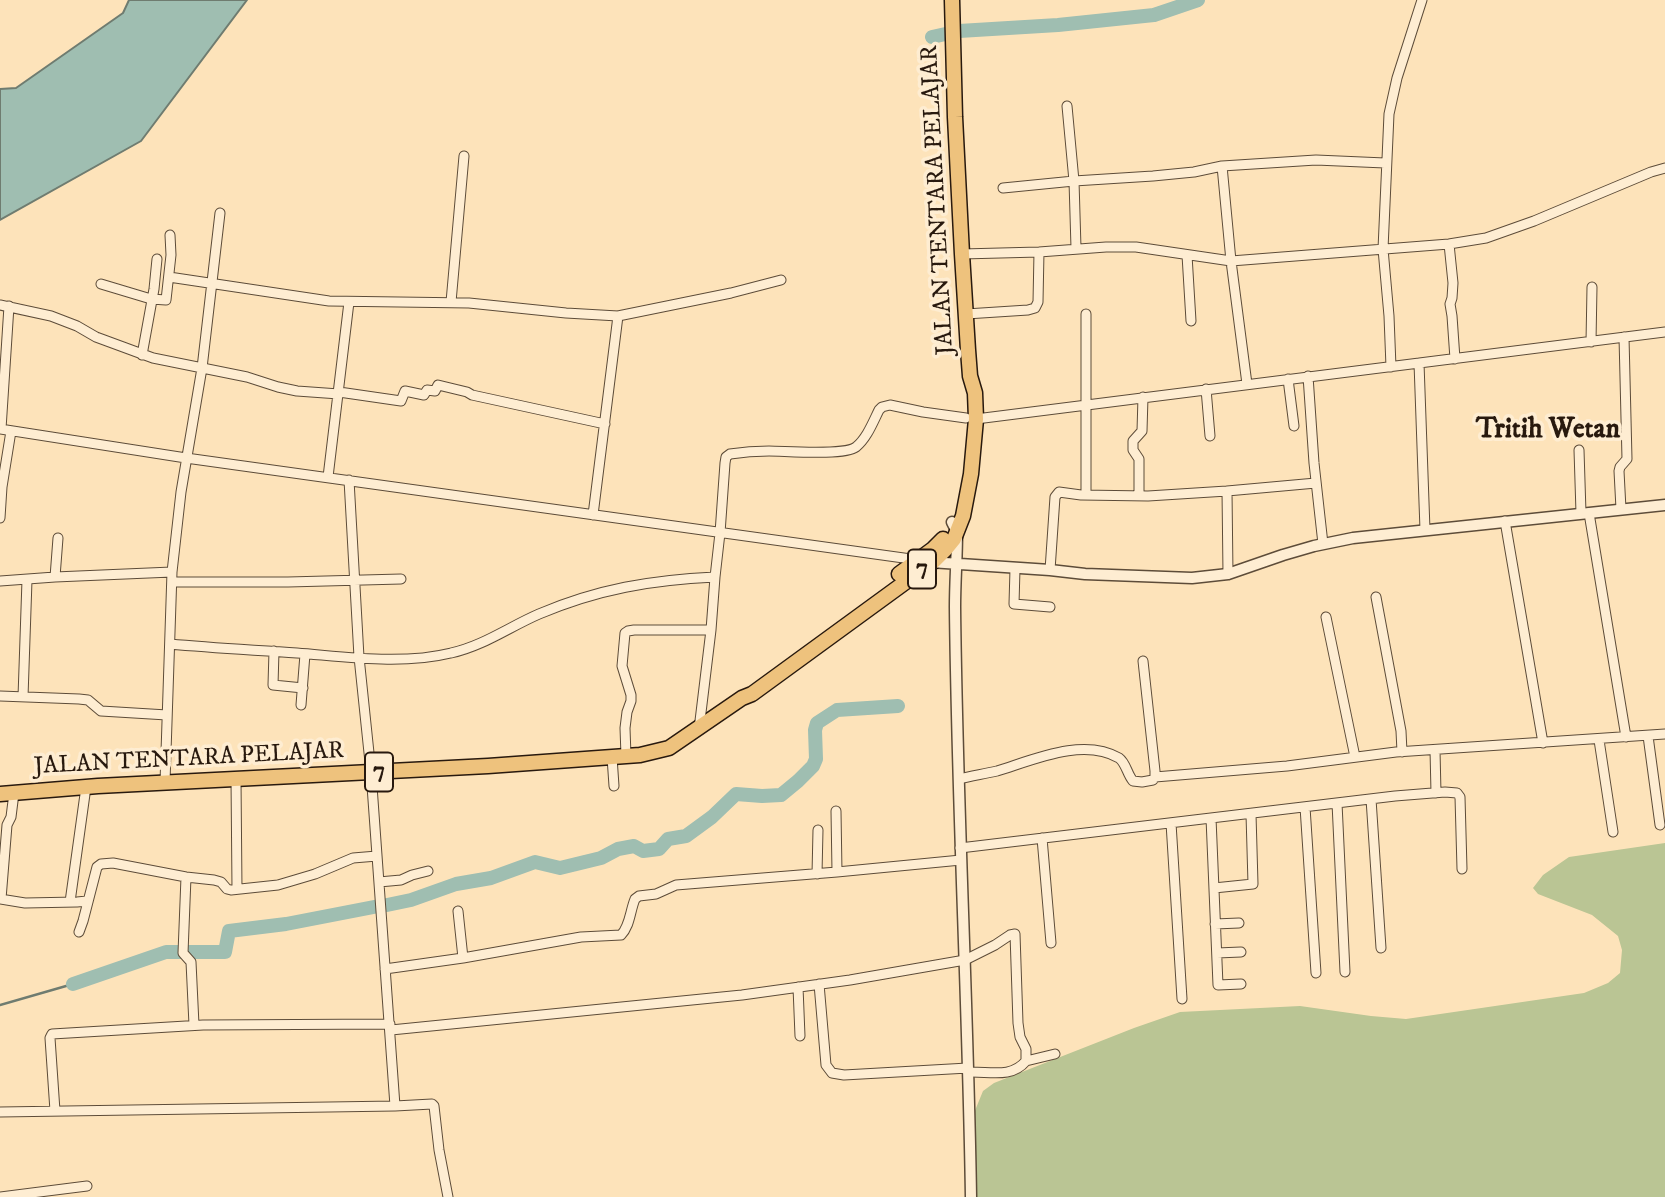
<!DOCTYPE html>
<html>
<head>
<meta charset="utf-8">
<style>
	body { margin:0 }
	canvas { display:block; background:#fde3ba }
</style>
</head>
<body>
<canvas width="1665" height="1197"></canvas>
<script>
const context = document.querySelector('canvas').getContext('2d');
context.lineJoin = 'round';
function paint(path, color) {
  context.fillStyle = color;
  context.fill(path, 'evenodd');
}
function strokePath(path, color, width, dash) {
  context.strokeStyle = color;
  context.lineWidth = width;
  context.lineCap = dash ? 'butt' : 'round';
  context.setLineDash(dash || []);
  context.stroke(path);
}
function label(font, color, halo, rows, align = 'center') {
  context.font = font + ' "IM FELL DW Pica",serif';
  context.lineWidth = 7;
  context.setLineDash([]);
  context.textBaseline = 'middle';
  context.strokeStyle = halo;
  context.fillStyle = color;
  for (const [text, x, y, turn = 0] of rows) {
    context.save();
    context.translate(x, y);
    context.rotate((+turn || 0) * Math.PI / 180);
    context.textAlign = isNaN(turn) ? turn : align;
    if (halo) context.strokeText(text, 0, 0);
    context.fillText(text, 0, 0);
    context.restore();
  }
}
paint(new Path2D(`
	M1665,843V1197H975L974,1113L983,1091L994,1083L1134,1028L1180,1012L1300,1006L1371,1016L1406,1019L1584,993L1608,983L1620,973L1622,950L1618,936L1592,915L1538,894L1533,888L1543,875L1569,857Z`), '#bac594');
const water = new Path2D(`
	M129,0H247L141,141L0,220V89L16,88L123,13Z`);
paint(water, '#9fbeb1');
strokePath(water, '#6f7c70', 2);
strokePath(new Path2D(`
	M0,1005L73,984`), '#6f7c70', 2.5);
strokePath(new Path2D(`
	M932,37L959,31L1058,25L1154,15L1198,0
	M387,905L411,900L456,884L491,878L535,862L560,868L601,858L618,849L634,846L643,851L659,849L668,839L686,836L712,817L736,794L762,796L781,795L798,781L813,766L816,759L815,730L817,723L837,710L898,706
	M73,984L166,952H225L229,931L286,924L379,906`), '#9fbeb1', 14);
const minor = new Path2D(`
	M1067,106L1074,181L1076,248
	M1222,166L1231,261L1247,384
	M1003,188L1074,181L1153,176L1194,172L1222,166L1316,160L1385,163
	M1449,244L1453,283L1452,298L1450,304L1452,316L1455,359
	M962,254L1039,252L1106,247H1136L1231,261L1449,244L1486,238L1534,221L1651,172L1665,168
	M1187,255L1191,321
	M169,277L329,301L469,303L566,313L618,316L731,293L781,280
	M101,284L151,299L166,300L171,255L170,235
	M451,302L464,156
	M0,305L51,316L77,326L96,337L153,358L247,377L278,387L297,391L339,394
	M966,314L1028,310L1035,308L1038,302L1039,252
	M1086,314V494
	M1591,342L1592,287
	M142,355L154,289L157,259
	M1419,363L1425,530
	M1391,367L1389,316L1383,249L1389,114L1397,78L1422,0
	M1308,376L1314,463L1323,544
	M1288,379L1294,426
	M1206,389L1210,436
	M339,392L401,401L405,391L424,395L427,390L435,391L438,385L467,392L472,395L605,424
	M976,419L1665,332
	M0,429L186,458L918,560
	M1,429L9,306
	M1579,450L1581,513
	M328,477L349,302
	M349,480L359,657L371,772L395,1106
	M1139,495V459L1133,450V441L1142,431L1143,397
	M1621,509L1619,471L1620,467L1627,459L1624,337
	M1589,513L1626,737
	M593,515L618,316
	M0,518L2,487L11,431
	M1505,521L1543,743
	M1015,569L1014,604L1050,607
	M1050,570L1055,497L1059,492L1081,495L1148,496L1227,491
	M172,572L181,492L202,368L220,213
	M1228,574L1227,491L1316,483
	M55,577L58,538
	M0,581L55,577L172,572L165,782
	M172,582H288L401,579
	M1376,597L1401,731L1402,752
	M1326,617L1355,757
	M170,644C212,648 255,650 297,653C348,657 402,665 451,653C483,646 509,627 539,614C598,589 651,580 715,577L720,533L725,463L726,457L730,454C743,452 756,451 769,451C786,451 844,456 856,447C867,438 873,422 879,410L882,407L890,405L923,412L966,418
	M274,651L273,685L303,688
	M0,696L79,699L88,700L101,711L167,715
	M23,697L27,580
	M301,705L305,654
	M699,729L711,630L715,577
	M1648,736L1660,825
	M1599,740L1613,832
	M1435,750L1436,793
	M626,756L625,728L627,712L631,701V695L622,666L625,633L628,631L634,630H711
	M612,757L614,786
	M1155,777L1287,766L1396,752L1665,734
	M236,779L237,889
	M959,779C971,776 984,774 997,771C1033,760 1083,737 1119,758C1126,763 1127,774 1133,781L1142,782L1153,780L1155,777V771L1143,661
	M1371,799L1381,948
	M1337,803L1345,972
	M1305,807L1316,973
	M836,811L837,872
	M1211,818L1218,985L1241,984
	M1171,823L1182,999
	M1042,838L1051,943
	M960,848L1395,796L1445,792L1457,793L1460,797L1462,869
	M817,874L818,830
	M186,877L183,953L191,962L194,1025
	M379,882L401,880L412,875L428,871
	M1214,888L1253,884L1251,814
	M0,899L25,903L77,902L87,901
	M1,899L7,825L11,817L14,793
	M70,902L86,787
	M458,911L463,958
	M1215,924L1239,923
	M79,932L83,921L97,867L101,864L113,863L186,877L214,880L221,882L227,889L231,890L278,885L315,874L353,858L377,856
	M1217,953L1241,952
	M385,969L463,958L581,937L621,935C630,926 630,911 635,899L639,896L656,894L676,885L837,872L961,860
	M819,984L826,1065L832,1073L844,1075L968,1068
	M798,987L800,1036
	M391,1030L742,995L850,980L965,960L995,945L1010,935L1015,934L1018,1023L1020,1037L1026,1049V1061C1011,1079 989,1071 968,1072
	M1026,1061L1055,1054
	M55,1111L50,1038L52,1034L203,1025L390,1024
	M0,1112L395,1106L432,1104L434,1106L439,1150L448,1197
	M0,1197L87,1186`);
const tertiary = new Path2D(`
	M952,522L957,532C957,557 955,582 955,607C957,803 968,1000 971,1197
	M930,562L1050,570L1085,574L1192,578L1228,574L1283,555L1314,546L1353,538L1665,505`);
const trunk = new Path2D(`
	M899,574L933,549L943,539
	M0,794L98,786L488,766L640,755L669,748L742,698L752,694L933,562L945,550L954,539L963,516L971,474L976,419L975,393L970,376L968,350L962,254L955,117L952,0`);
strokePath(minor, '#5d4c39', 11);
strokePath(tertiary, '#5d4c39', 13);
strokePath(trunk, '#28190e', 17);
strokePath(minor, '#feedd2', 9);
strokePath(tertiary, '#feedd2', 10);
strokePath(trunk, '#eec27d', 14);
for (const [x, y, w] of [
	[922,569,28],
	[379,772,28]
]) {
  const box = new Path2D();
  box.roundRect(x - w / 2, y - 19.5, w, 39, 5);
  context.fillStyle = '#feedd2';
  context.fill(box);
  strokePath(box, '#28190e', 2);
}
label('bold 23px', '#28190e', null, [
	["7",922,569],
	["7",379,772]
]);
label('24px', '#28190e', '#feedd2', [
	["JALAN TENTARA PELAJAR",939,200,-93],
	["JALAN TENTARA PELAJAR",189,760,-3]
]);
label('bold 28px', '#28190e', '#feedd2', [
	["Tritih Wetan",1548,431]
]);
</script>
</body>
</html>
